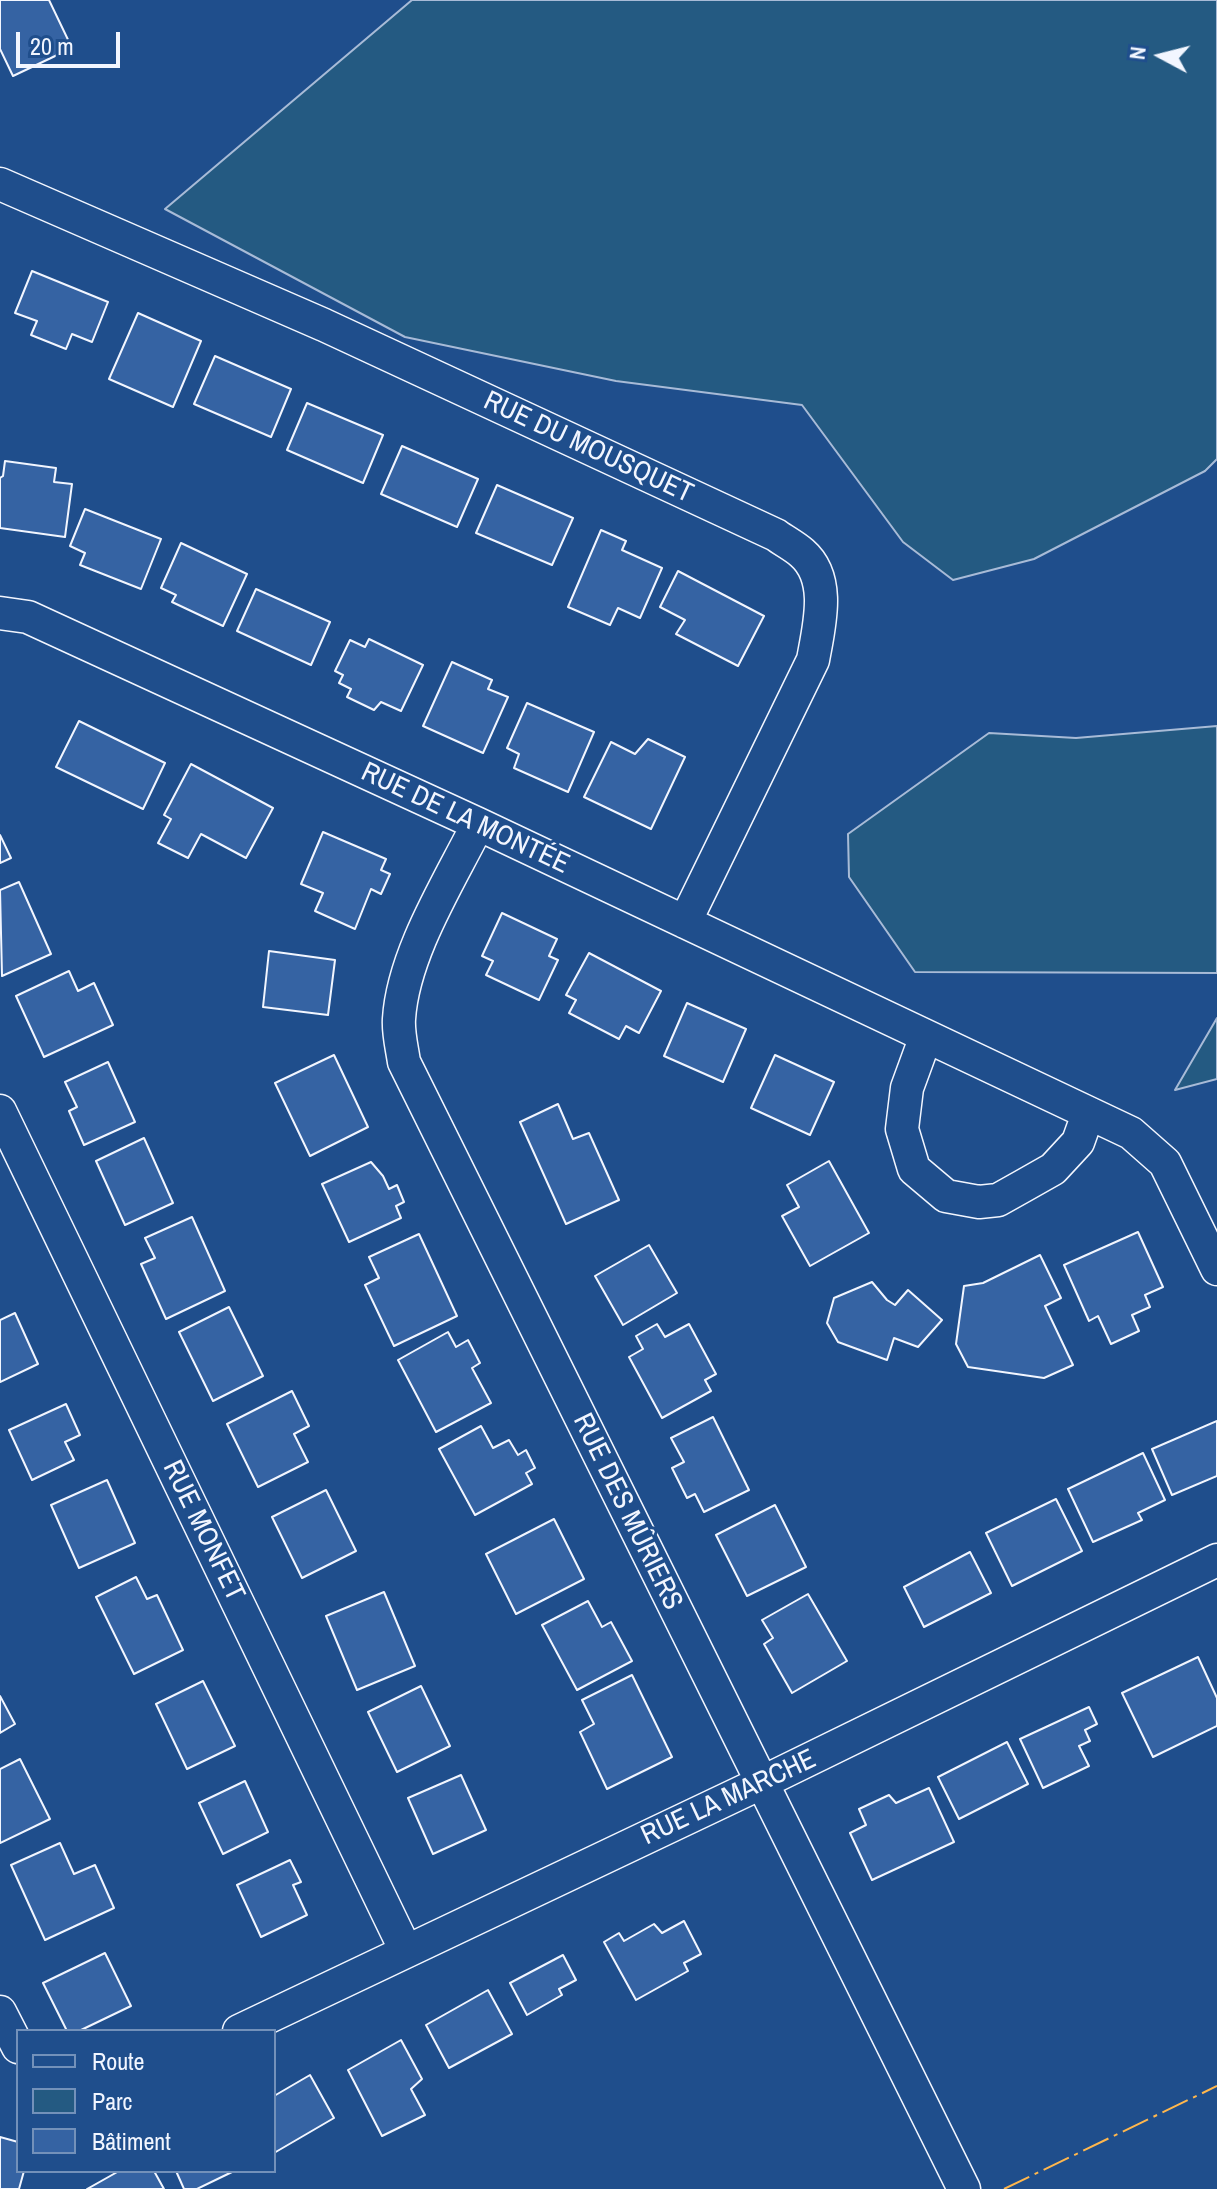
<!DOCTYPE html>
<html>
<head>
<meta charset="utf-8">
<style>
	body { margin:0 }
	#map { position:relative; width:1217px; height:2189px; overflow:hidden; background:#1f4e8c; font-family:"Archivo Narrow",sans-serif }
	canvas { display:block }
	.legend { position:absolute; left:16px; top:2029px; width:260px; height:144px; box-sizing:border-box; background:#1f4e8c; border:2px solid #7391ba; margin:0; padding:10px 14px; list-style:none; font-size:24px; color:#f2f6ff }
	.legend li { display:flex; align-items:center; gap:16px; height:40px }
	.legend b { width:40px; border:2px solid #7391ba }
	.north { position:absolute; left:1121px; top:16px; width:80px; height:80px; -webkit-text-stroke:6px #1f4e8c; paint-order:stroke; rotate:277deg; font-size:22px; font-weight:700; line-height:32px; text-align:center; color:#f2f6ff }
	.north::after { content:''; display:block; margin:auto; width:28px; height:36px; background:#f2f6ff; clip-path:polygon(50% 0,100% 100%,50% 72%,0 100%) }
	.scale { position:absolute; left:16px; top:32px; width:104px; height:36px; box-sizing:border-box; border:4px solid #f2f6ff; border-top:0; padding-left:10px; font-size:24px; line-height:28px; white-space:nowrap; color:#f2f6ff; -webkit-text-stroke:6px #1f4e8c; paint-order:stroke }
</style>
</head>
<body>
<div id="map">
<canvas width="1217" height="2189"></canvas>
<ul class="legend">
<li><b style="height:10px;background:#1f4e8c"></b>Route</li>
<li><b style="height:22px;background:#245a82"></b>Parc</li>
<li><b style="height:22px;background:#3563a3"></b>Bâtiment</li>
</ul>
<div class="north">N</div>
<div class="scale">20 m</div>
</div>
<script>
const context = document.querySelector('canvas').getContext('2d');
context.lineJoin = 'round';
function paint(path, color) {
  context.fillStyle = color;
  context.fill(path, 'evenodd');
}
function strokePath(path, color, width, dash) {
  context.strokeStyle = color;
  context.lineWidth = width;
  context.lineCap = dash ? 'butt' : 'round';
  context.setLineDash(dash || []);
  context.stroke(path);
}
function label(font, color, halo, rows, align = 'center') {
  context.font = font + ' "Archivo Narrow",sans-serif';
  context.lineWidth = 6;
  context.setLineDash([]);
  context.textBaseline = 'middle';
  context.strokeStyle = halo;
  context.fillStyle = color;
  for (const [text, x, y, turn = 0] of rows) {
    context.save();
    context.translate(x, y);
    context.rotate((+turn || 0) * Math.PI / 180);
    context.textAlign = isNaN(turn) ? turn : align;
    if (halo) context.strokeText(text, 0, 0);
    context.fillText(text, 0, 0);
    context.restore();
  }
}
const green = new Path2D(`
	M412,0H1217V459L1205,471L1034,559L953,580L903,542L802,405L616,381L405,337L165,209Z
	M1217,726V973L915,972L849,877L848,834L989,733L1076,738Z
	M1217,1018V1079L1175,1090Z`);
paint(green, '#245a82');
strokePath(green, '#a8bbd7', 2);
const building = new Path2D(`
	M0,0H49L72,48L13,76L0,49Z
	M32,271L108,302L92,342L72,334L66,349L31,335L37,321L15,313Z
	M138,313L201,341L173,407L109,379Z
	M215,356L291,389L271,437L194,404Z
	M307,403L383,435L363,483L287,450Z
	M402,446L478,479L457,527L381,494Z
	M5,461L56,468L54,482L72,484L65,537L0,528V478L3,476Z
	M497,485L573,518L552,565L476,533Z
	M85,509L161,539L141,589L80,565L85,553L70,546Z
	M601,530L626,541L622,550L662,568L640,618L618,608L610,625L568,607Z
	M181,543L247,574L223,626L172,602L176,595L161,588Z
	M678,571L764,616L738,666L676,634L685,620L660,607Z
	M256,589L330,622L311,665L237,631Z
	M369,639L423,665L401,711L381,702L374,710L347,697L351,689L339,683L343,675L335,671L350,640L365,647Z
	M452,662L492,680L488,689L508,697L483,753L423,726Z
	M527,703L594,732L568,792L514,768L519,754L507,748Z
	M79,721L165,763L143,809L56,767Z
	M648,739L685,757L651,829L584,797L611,742L635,754Z
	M191,764L273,808L246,858L201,834L188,858L158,843L171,819L164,815Z
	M323,832L386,859L381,870L390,874L381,894L371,889L355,929L315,911L323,893L301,884Z
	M0,835L11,858L0,863Z
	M19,882L51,954L2,976L0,890Z
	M502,913L557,939L549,956L558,960L539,1000L486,975L493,961L482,956Z
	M269,951L335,960L328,1015L263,1007Z
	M589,953L661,991L639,1033L626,1026L619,1039L569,1013L576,1000L566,995Z
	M69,971L78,991L94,983L113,1025L44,1057L16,996Z
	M687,1003L746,1029L723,1082L664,1056Z
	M334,1055L368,1127L310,1156L275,1083Z
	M775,1055L834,1082L810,1135L751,1108Z
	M108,1062L135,1122L84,1145L69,1111L77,1107L65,1082Z
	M558,1104L573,1139L589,1133L619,1200L566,1224L520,1122Z
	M144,1138L173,1203L125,1225L96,1161Z
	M829,1161L869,1233L810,1266L782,1216L799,1207L787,1185Z
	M371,1162L383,1176L389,1189L397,1185L404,1202L396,1206L401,1218L349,1242L322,1184Z
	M192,1217L225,1291L166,1319L141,1264L155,1258L145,1238Z
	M1138,1232L1163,1287L1145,1295L1150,1307L1132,1315L1139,1331L1111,1344L1098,1316L1089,1321L1064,1265Z
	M419,1234L457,1316L394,1346L365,1285L379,1278L369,1257Z
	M649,1245L677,1293L623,1325L595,1276Z
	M1040,1255L1061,1298L1045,1306L1073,1365L1044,1378L968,1367L956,1344L964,1286L983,1283Z
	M872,1282L887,1300L895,1305L908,1290L942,1320L918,1347L894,1338L887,1360L838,1342L827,1323L834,1298Z
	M229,1307L263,1376L213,1401L179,1332Z
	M15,1313L38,1364L0,1382V1320Z
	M657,1324L665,1337L689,1324L716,1374L705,1380L711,1391L662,1418L629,1357L643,1349L636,1336Z
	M448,1332L456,1347L468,1340L480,1363L472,1368L491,1403L436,1432L398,1360Z
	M292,1391L309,1426L294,1434L308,1462L258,1487L227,1424Z
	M66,1404L80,1435L65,1442L74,1460L32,1480L9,1430Z
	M713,1417L749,1490L704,1512L695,1494L687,1498L672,1468L684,1462L671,1438Z
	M1217,1421V1476L1172,1495L1152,1449Z
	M481,1426L493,1448L509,1440L518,1455L526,1450L535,1468L526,1473L532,1484L475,1515L439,1449Z
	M1143,1453L1165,1500L1138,1513L1142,1520L1093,1542L1068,1489Z
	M107,1480L135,1543L79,1568L51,1505Z
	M326,1490L356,1551L302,1578L272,1517Z
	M1056,1499L1082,1551L1012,1586L986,1533Z
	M775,1505L806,1567L747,1596L716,1535Z
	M554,1519L584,1579L516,1614L486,1554Z
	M970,1552L991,1593L924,1627L904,1587Z
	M136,1577L147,1599L157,1595L183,1650L134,1674L96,1597Z
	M384,1592L415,1666L357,1690L326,1616Z
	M808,1594L847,1661L792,1693L764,1644L773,1638L762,1620Z
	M588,1601L602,1627L611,1622L632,1661L577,1690L542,1625Z
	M1198,1657L1217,1698V1726L1153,1757L1122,1693Z
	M632,1675L672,1757L607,1789L580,1732L594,1724L582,1700Z
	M203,1681L235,1746L187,1769L156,1704Z
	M421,1686L450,1746L397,1772L368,1712Z
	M0,1696L15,1724L0,1733Z
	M1089,1707L1097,1724L1085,1730L1090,1741L1079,1746L1089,1766L1043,1788L1020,1739Z
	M1007,1742L1028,1784L959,1819L938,1777Z
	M20,1759L50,1819L0,1843V1769Z
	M461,1775L486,1830L433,1854L408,1798Z
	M245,1781L268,1832L223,1854L199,1803Z
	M929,1788L954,1842L872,1880L850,1833L866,1825L859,1809L889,1795L896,1803Z
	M60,1843L74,1874L95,1865L114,1908L45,1940L11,1865Z
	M290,1860L301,1882L293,1885L307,1915L261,1937L237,1885Z
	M684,1921L701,1954L684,1963L688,1971L636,2000L604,1942L619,1933L624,1941L654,1924L662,1933Z
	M105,1953L131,2006L79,2031H67L43,1983Z
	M563,1955L576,1980L559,1989L562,1995L527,2015L510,1983Z
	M488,1990L512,2034L449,2068L426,2025Z
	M401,2040L422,2079L411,2089L425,2115L382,2136L348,2070Z
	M310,2075L334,2118L274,2153V2096Z
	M0,2137L18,2142V2171H24L19,2189H0Z
	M119,2171H154L164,2189H87Z
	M176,2171H232V2172L197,2189H184Z`);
paint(building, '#3563a3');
strokePath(building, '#f2f6ff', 2);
const street = new Path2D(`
	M0,184L324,325L776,535C784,541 794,546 802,553C832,579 819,626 813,660L685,922
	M0,613L28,617L478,824L1131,1133L1165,1163L1217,1269
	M478,824C449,882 403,954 399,1019C398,1033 402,1048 404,1062L964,2189
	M926,1036L907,1088L902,1129L914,1169L946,1196L979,1202L998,1200L1023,1186L1053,1169L1078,1142L1088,1114
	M0,1111L406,1951
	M0,2012L18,2047
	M239,2031L761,1783L1217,1560`);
strokePath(street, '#f2f6ff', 35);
strokePath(street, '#1f4e8c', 32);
strokePath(new Path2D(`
	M1004,2189L1217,2086`), '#ffb74d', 2, [28, 6, 4, 6]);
label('28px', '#f2f6ff', '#1f4e8c', [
	["RUE DU MOUSQUET",588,448,25],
	["RUE DE LA MONTÉE",465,819,25],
	["RUE DES MÛRIERS",627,1512,64],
	["RUE MONFET",203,1531,64],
	["RUE LA MARCHE",729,1798,-25]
]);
</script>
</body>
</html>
